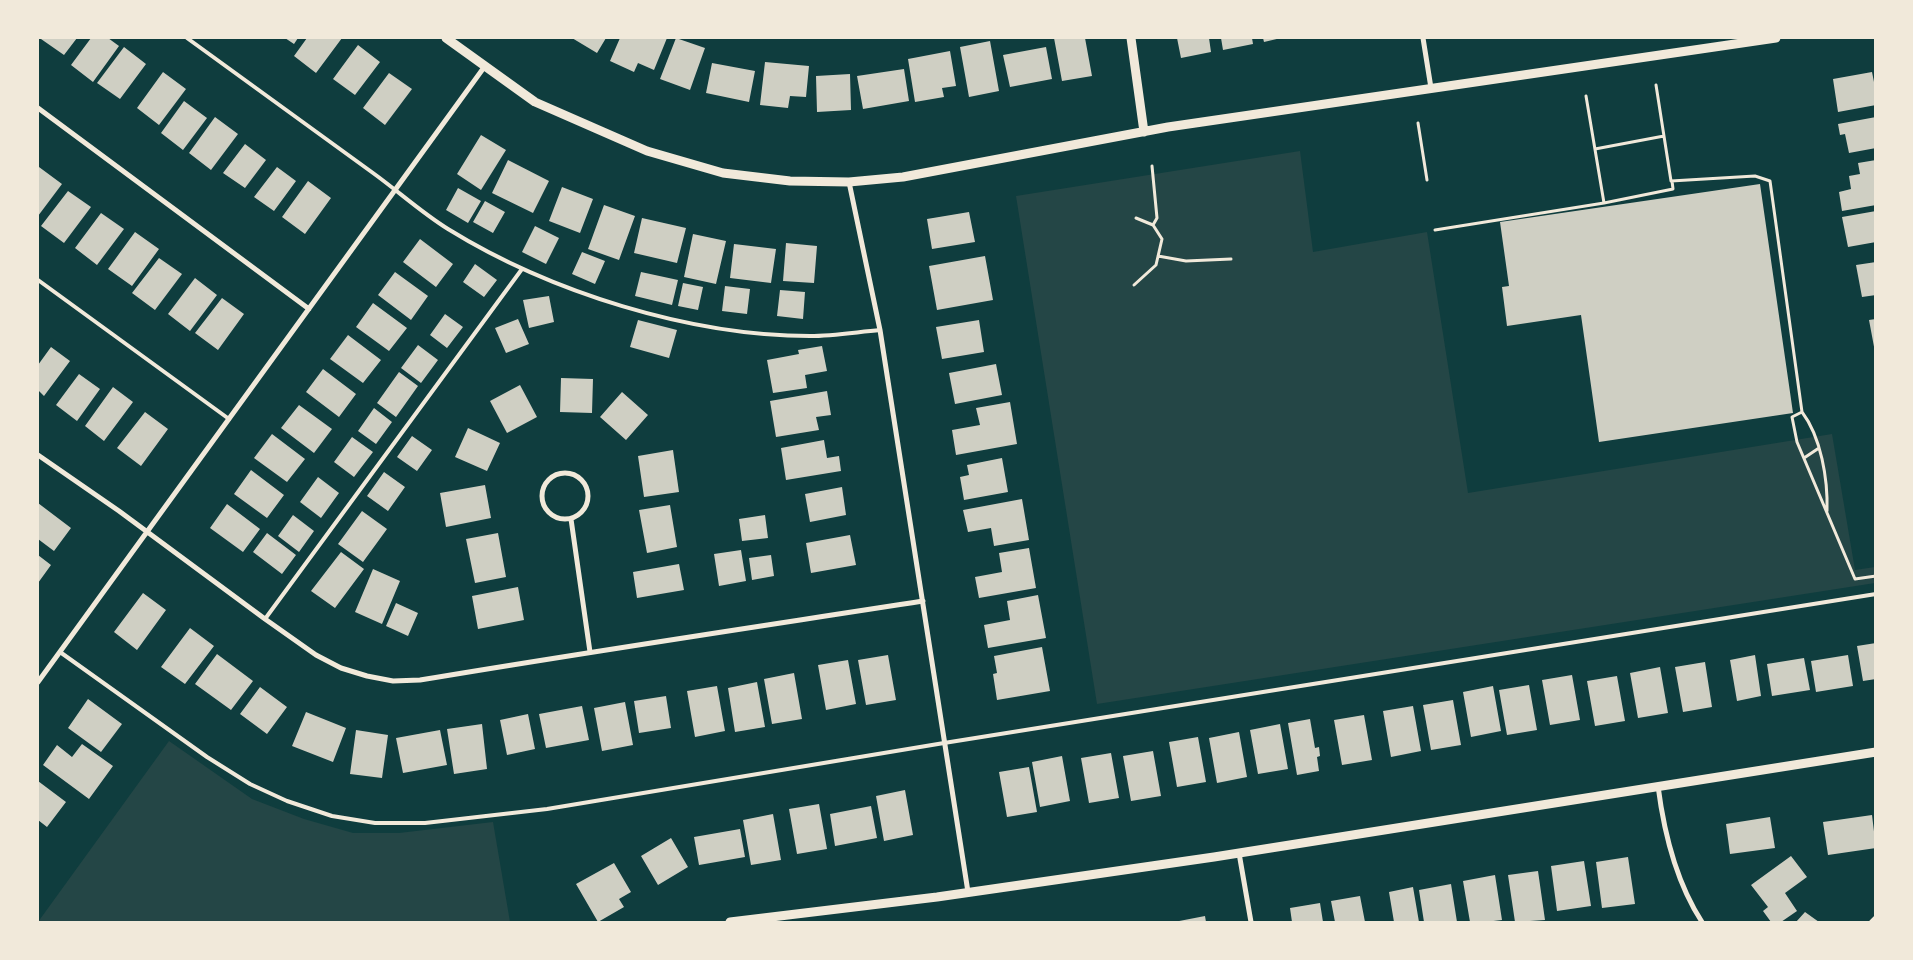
<!DOCTYPE html>
<html>
<head>
<meta charset="utf-8">
<style>
	body { margin:0 }
	#map { position:relative; width:1913px; height:960px; overflow:hidden; background:#0f3d3e; font-family:"Sofia Sans Condensed",sans-serif }
	canvas { display:block }
	.frame { position:absolute; inset:0; border:39px solid #f1e9da; pointer-events:none }
</style>
</head>
<body>
<div id="map">
<canvas width="1913" height="960"></canvas>
<div class="frame"></div>
</div>
<script>
const context = document.querySelector('canvas').getContext('2d');
context.lineJoin = 'round';
function paint(path, color) {
  context.fillStyle = color;
  context.fill(path, 'evenodd');
}
function strokePath(path, color, width, dash) {
  context.strokeStyle = color;
  context.lineWidth = width;
  context.lineCap = dash ? 'butt' : 'round';
  context.setLineDash(dash || []);
  context.stroke(path);
}
paint(new Path2D(`
	M1300,151L1313,252L1427,232L1468,493L1832,434L1855,570L1875,567V583L1097,704L1016,196Z
	M169,741L252,799L304,819L353,833H399L493,822L510,922H38Z`), '#244646');
paint(new Path2D(`
	M42,38H77L64,55L41,39Z
	M91,38H108L119,46L93,82L71,65Z
	M285,38H298L294,44Z
	M307,38H342L316,73L294,56Z
	M572,38H606L597,53Z
	M620,38H667L654,70L638,63L634,72L610,61Z
	M676,38L705,48L690,90L660,79Z
	M1054,38H1085L1092,76L1062,81Z
	M1177,38H1209L1211,52L1181,58Z
	M1221,38H1252L1253,44L1223,50Z
	M1263,38H1281L1264,42Z
	M990,41L999,91L969,97L960,47Z
	M358,45L380,62L355,95L333,79Z
	M124,47L146,64L120,99L97,83Z
	M1046,47L1052,79L1010,87L1003,55Z
	M950,51L956,86L942,88L944,97L915,102L908,59Z
	M765,62L809,66L806,97L790,96L788,108L760,105Z
	M712,63L755,71L749,102L706,93Z
	M904,69L909,101L863,109L857,76Z
	M163,72L186,89L159,125L137,108Z
	M1872,72L1876,92V105L1838,112L1833,79Z
	M389,73L412,89L385,125L363,108Z
	M850,74L851,110L817,112L816,76Z
	M184,101L207,118L183,150L161,133Z
	M215,117L238,134L211,170L189,153Z
	M1876,117V148L1849,153L1845,134L1840,135L1838,124Z
	M481,135L506,150L481,190L457,174Z
	M245,144L266,160L245,188L223,173Z
	M508,160L549,181L533,213L492,193Z
	M1876,160V205L1842,211L1839,192L1851,189L1849,176L1860,174L1858,163Z
	M39,167L62,184L38,216V169Z
	M277,167L296,181L274,211L254,197Z
	M308,181L331,198L305,234L282,217Z
	M1760,184L1793,413L1599,442L1581,315L1507,326L1502,287L1509,286L1500,222Z
	M562,187L593,199L580,233L549,221Z
	M458,188L481,201L468,223L446,210Z
	M68,191L91,207L64,243L41,226Z
	M485,201L505,212L493,233L473,222Z
	M604,205L635,216L619,260L588,249Z
	M1876,211V242L1848,247L1842,217Z
	M969,212L975,242L932,249L927,219Z
	M101,213L124,229L97,265L75,248Z
	M642,218L686,228L677,263L634,253Z
	M535,226L559,238L546,264L522,252Z
	M135,232L159,249L132,286L108,269Z
	M693,234L726,241L716,284L684,277Z
	M420,239L453,264L436,287L403,262Z
	M786,243L817,246L814,283L783,281Z
	M734,244L776,249L771,283L730,278Z
	M582,252L605,261L595,284L572,274Z
	M985,256L993,300L937,310L929,266Z
	M159,258L182,274L155,310L132,293Z
	M1876,262V295L1862,297L1856,265Z
	M475,264L497,280L484,297L463,282Z
	M395,272L428,296L411,320L378,295Z
	M641,272L678,280L672,305L635,296Z
	M195,278L217,295L190,331L168,314Z
	M683,283L703,287L698,310L678,306Z
	M725,286L750,289L747,314L722,311Z
	M780,290L805,292L803,319L777,316Z
	M549,296L554,322L529,328L523,300Z
	M222,298L244,314L218,350L195,333Z
	M373,303L407,328L389,351L356,327Z
	M445,314L463,327L447,348L430,335Z
	M518,319L529,344L506,353L495,328Z
	M1876,319V352H1875L1869,320Z
	M638,320L677,330L669,358L630,347Z
	M979,320L984,352L942,359L936,327Z
	M348,335L381,360L363,383L330,359Z
	M418,345L438,360L421,383L401,368Z
	M822,346L827,371L805,375L807,388L773,393L767,360L799,354L798,350Z
	M51,347L70,361L44,396L38,390V365Z
	M996,364L1002,395L955,404L949,373Z
	M323,369L356,394L339,417L306,392Z
	M399,372L418,386L396,417L377,403Z
	M79,374L100,389L77,421L56,405Z
	M561,378L593,379L592,413L560,412Z
	M520,385L537,417L507,433L490,401Z
	M113,387L133,402L104,441L85,426Z
	M827,391L831,415L816,417L819,430L776,437L770,401Z
	M622,392L648,415L626,440L600,417Z
	M1010,402L1017,444L956,455L952,430L980,425L976,408Z
	M299,405L332,429L314,453L281,428Z
	M374,408L392,422L376,444L358,431Z
	M145,412L168,429L141,466L117,448Z
	M468,428L500,443L487,471L455,457Z
	M272,434L305,459L287,482L254,458Z
	M412,436L432,450L417,471L397,457Z
	M352,437L373,452L354,477L334,462Z
	M824,440L827,458L839,456L841,471L786,480L781,448Z
	M673,450L679,492L644,497L638,456Z
	M1002,458L1008,492L964,500L960,477L969,475L967,465Z
	M251,470L284,495L267,518L234,494Z
	M384,472L405,487L388,511L367,496Z
	M318,477L339,493L321,518L300,502Z
	M485,485L491,518L446,527L440,493Z
	M842,487L846,515L810,522L805,494Z
	M1022,499L1029,540L994,546L991,528L968,532L963,510Z
	M38,503L71,528L54,551L38,539Z
	M227,504L260,529L243,552L210,528Z
	M670,505L677,547L647,553L639,510Z
	M362,511L387,529L363,562L338,544Z
	M293,515L314,531L299,552L278,536Z
	M765,515L768,538L742,541L739,519Z
	M267,533L296,555L282,574L253,552Z
	M498,533L506,577L475,583L466,539Z
	M850,535L856,565L811,573L806,543Z
	M1029,548L1036,588L979,598L975,577L1002,572L999,553Z
	M741,550L746,581L719,586L714,554Z
	M341,552L364,569L335,608L311,591Z
	M38,555L51,565L38,583Z
	M771,555L774,576L752,580L749,558Z
	M679,564L684,590L637,598L633,572Z
	M373,569L400,581L382,624L355,612Z
	M518,587L524,620L478,629L472,596Z
	M143,593L166,610L137,650L114,632Z
	M1038,595L1046,638L988,648L984,625L1010,620L1007,601Z
	M396,603L418,613L408,636L386,626Z
	M190,628L214,646L185,684L161,667Z
	M1876,643V679L1863,681L1857,646Z
	M1042,647L1050,691L997,700L993,674L997,673L994,656Z
	M217,654L253,681L231,710L195,684Z
	M888,655L896,700L866,705L858,660Z
	M1755,655L1761,696L1737,701L1730,660Z
	M1848,655L1853,686L1816,692L1811,661Z
	M1804,658L1810,690L1772,696L1767,664Z
	M848,660L856,704L826,710L818,665Z
	M1705,662L1712,707L1683,712L1675,667Z
	M1660,667L1668,713L1638,718L1630,673Z
	M794,673L802,719L772,724L764,679Z
	M1572,675L1580,720L1550,725L1542,680Z
	M1617,676L1625,721L1595,726L1587,681Z
	M757,682L765,727L735,732L728,688Z
	M1529,685L1537,730L1507,735L1499,690Z
	M717,686L725,731L695,737L687,691Z
	M1493,686L1501,731L1471,737L1463,692Z
	M260,687L287,707L267,734L240,714Z
	M666,696L671,728L639,733L634,701Z
	M88,699L122,724L101,752L68,728Z
	M1453,700L1461,745L1431,750L1423,705Z
	M625,702L633,745L602,751L594,708Z
	M582,706L589,740L546,748L539,714Z
	M1413,706L1421,751L1391,757L1383,711Z
	M306,712L346,728L333,762L292,746Z
	M528,714L535,749L507,755L500,720Z
	M1364,715L1372,760L1342,765L1334,720Z
	M1310,719L1315,748L1319,747L1320,756L1317,757L1319,771L1297,775L1288,723Z
	M482,724L487,769L454,774L447,729Z
	M1280,724L1288,769L1258,774L1250,730Z
	M356,730L388,735L382,778L350,774Z
	M440,730L447,765L403,773L396,738Z
	M1239,732L1247,777L1217,783L1209,738Z
	M1198,737L1206,782L1177,787L1169,742Z
	M82,744L113,766L89,799L43,765L57,745L72,757Z
	M1153,751L1161,796L1131,801L1123,756Z
	M1111,753L1119,798L1089,803L1081,758Z
	M1062,756L1070,801L1040,807L1032,762Z
	M1029,767L1037,812L1007,817L999,772Z
	M38,781L66,802L47,827L38,820Z
	M905,790L913,835L884,841L876,796Z
	M819,804L827,849L797,854L789,809Z
	M871,806L877,838L835,846L830,814Z
	M773,814L781,860L751,865L743,820Z
	M1872,815L1876,848L1828,855L1823,822Z
	M1770,817L1775,848L1730,854L1726,824Z
	M740,829L745,857L699,865L694,837Z
	M671,838L688,867L658,885L641,856Z
	M1791,856L1807,877L1785,893L1797,911L1781,922H1771L1763,911L1768,907L1751,885Z
	M1628,857L1635,904L1602,908L1596,862Z
	M1584,861L1591,906L1557,911L1551,866Z
	M614,863L631,892L619,899L624,907L598,922L576,884Z
	M1538,871L1545,920L1515,922L1508,875Z
	M1495,875L1502,920L1485,922H1470L1463,881Z
	M1451,884L1457,922H1424L1419,890Z
	M1413,887L1419,922H1394L1389,892Z
	M1360,896L1365,922H1335L1331,901Z
	M1320,903L1323,922H1292L1290,908Z
	M1805,912L1819,922H1796Z
	M1205,916L1206,922H1174Z`), '#cfcfc3');
strokePath(new Path2D(`
	M1656,85L1671,181L1755,176L1770,181L1802,412L1792,417L1797,442L1855,579L1876,576
	M1586,96L1604,203L1673,189L1672,181
	M1418,123L1427,180
	M1595,149L1664,136
	M1136,218L1153,225L1157,218L1152,166
	M1435,230L1604,203
	M1158,256L1186,261L1231,259
	M1134,285L1156,265L1162,239L1153,225
	M1802,412C1821,437 1828,479 1827,511
	M1804,458L1819,448`), '#f1e9da', 3);
strokePath(new Path2D(`
	M187,38C249,83 311,128 373,173C398,191 422,213 448,229C550,292 690,336 810,336C833,336 857,332 880,330
	M38,280L229,419
	M265,619L522,269
	M60,652L207,757L250,784L287,801L332,816L375,823H425L547,809L944,743L1876,594
	M1871,922L1876,917`), '#f1e9da', 4);
strokePath(new Path2D(`
	M1423,38L1431,88
	M38,108L309,309
	M849,182L880,330L968,892
	M38,455L119,511L265,619L316,655L341,668L367,676L393,681L420,680C587,652 755,627 923,601
	M542 496a23 23 0 1 1 46 0a23 23 0 1 1-46 0Z
	M571,519L590,652
	M38,682L485,66
	M1658,786C1664,833 1676,882 1702,922
	M1239,853L1251,922`), '#f1e9da', 5);
strokePath(new Path2D(`
	M446,38L535,102L647,151L723,173L790,181L849,182L903,177L1168,127L1776,38
	M1131,38L1144,132
	M730,922L937,897L1214,857L1876,752`), '#f1e9da', 9);
</script>
</body>
</html>
